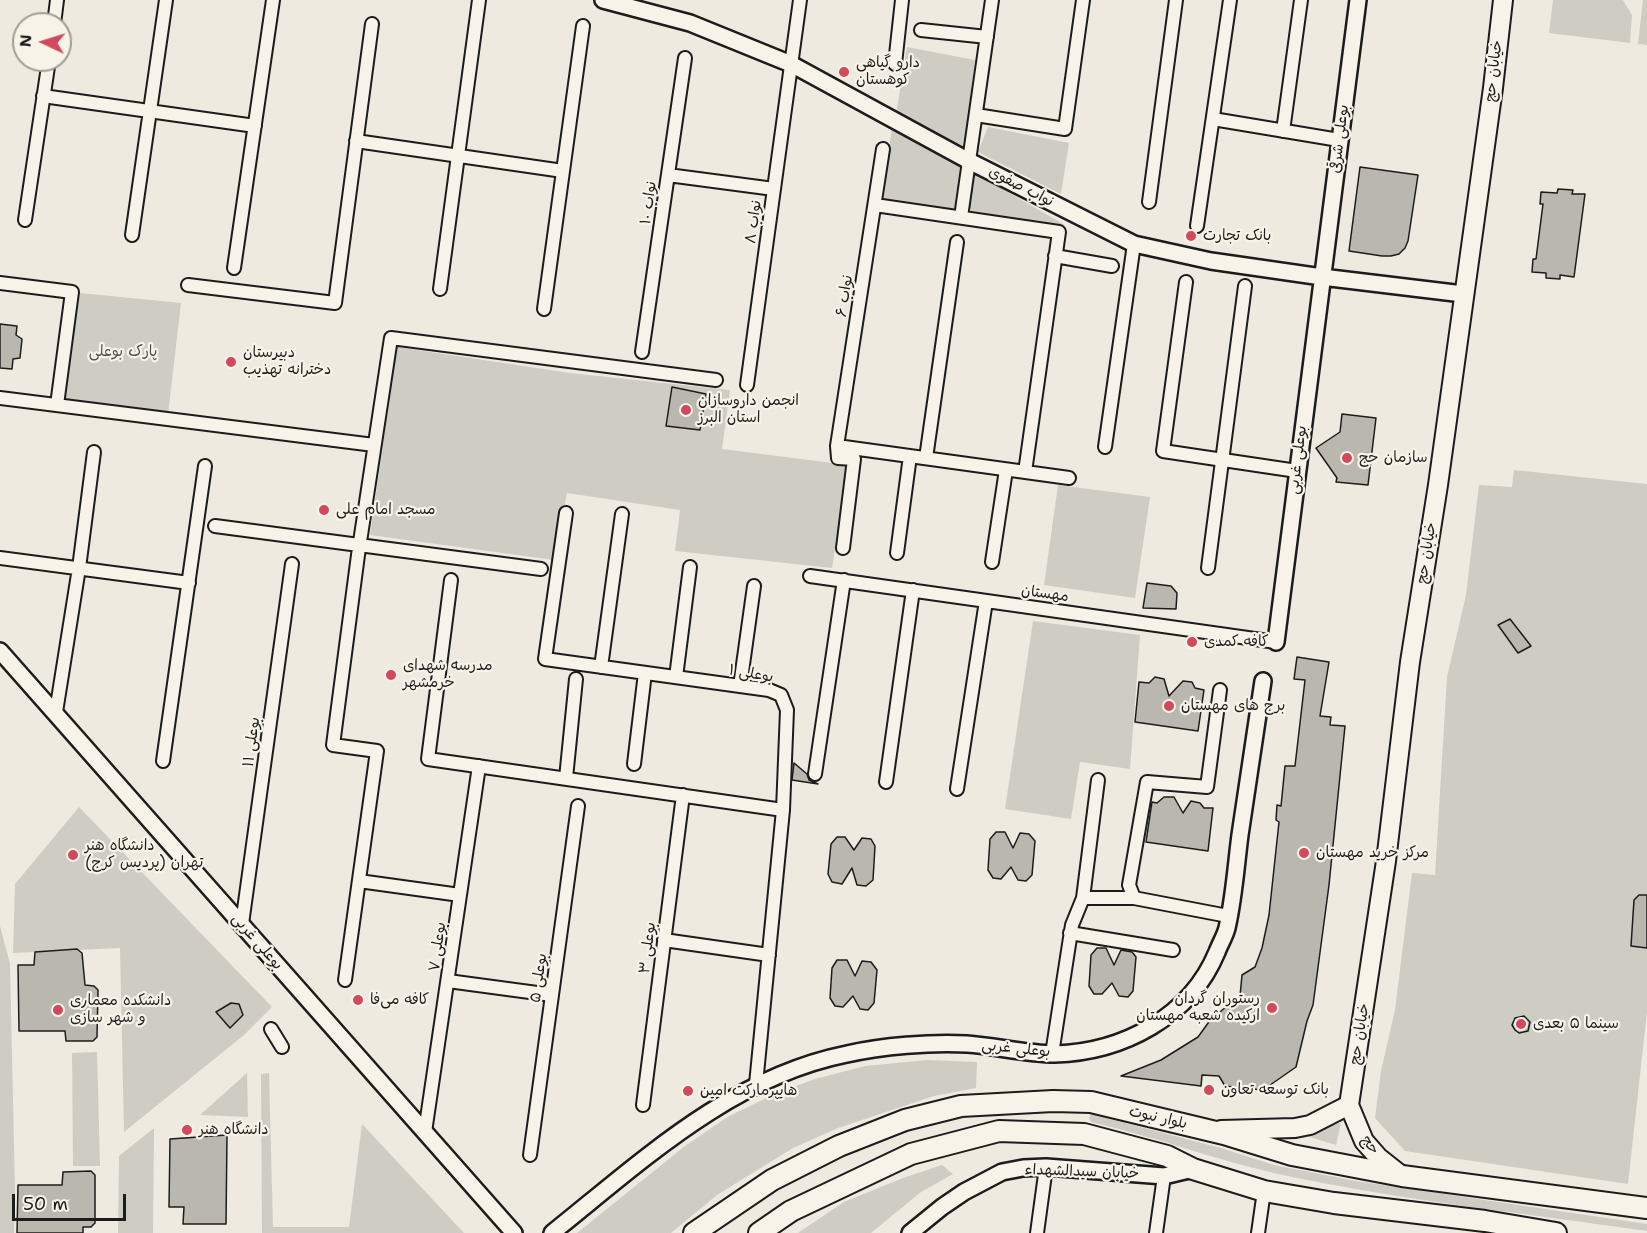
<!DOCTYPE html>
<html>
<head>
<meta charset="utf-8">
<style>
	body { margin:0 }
	#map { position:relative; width:1647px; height:1233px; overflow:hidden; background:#eeeae0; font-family:"Shantell Sans",sans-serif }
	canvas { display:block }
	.north { position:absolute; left:12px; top:12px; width:60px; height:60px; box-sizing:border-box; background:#f7f3e8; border:2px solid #9f9d96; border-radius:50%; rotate:274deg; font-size:16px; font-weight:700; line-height:24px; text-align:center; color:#1c1c1c }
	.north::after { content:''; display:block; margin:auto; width:21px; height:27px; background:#d1495b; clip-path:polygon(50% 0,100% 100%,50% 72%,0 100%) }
	.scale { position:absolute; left:12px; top:1194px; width:114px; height:27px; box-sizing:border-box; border:3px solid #1c1c1c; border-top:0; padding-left:8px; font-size:18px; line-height:21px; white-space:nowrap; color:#1c1c1c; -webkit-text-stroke:4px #f7f3e8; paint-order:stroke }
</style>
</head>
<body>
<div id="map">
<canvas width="1647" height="1233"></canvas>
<div class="north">N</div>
<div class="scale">50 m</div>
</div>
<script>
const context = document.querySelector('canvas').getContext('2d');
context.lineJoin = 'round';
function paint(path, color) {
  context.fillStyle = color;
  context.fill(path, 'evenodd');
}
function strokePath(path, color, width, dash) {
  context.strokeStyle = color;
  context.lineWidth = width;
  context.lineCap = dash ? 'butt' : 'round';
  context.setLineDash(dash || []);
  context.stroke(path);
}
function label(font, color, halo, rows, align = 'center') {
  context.font = font + ' "Shantell Sans","Playpen Sans Arabic",sans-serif';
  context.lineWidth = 4.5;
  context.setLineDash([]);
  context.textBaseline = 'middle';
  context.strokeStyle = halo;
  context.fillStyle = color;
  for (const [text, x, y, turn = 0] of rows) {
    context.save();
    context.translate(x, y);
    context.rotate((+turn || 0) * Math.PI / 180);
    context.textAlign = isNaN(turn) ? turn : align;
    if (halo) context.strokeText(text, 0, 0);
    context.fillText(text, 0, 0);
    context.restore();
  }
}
paint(new Path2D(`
	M1553,0H1623L1632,15L1630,43L1549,33Z
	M1643,0H1647V45L1638,44Z
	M907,47L975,60L964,151L896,114Z
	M988,127L1069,143L1061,194L978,152Z
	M892,128L960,165L954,210L881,201Z
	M973,172L1065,225L967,212Z
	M80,293L181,303L168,415L65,401Z
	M397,347L570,373L730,390L722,449L849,465L832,568L675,551L680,510L567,493L554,560L370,535Z
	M1514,470L1647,484V1012L1628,1184L1405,1151L1375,1118L1381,1071L1395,1010L1412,873L1435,875L1447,677L1466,595L1479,485L1512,487Z
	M1058,485L1150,497L1135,598L1044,585Z
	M1033,621L1140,635L1130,769L1080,762L1071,819L1005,809Z
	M79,807L272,1007L244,1035L124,1132L120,948L13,953L15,884Z
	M0,926L10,964L15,1190L14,1233H0Z
	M97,1052L100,1166H73L72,1053Z
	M928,1060L977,1062L976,1088L934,1096L838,1128L793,1148L717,1195L671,1233H577L685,1146L729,1116L777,1093L815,1079L865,1066Z
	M247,1073L248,1117L200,1115Z
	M269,1073L273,1227H349L362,1124L464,1233H262L261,1074Z
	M1091,1114L1221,1148L1274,1165L1356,1181L1647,1224V1231C1523,1213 1397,1200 1274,1173C1212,1159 1153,1136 1091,1122L1089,1118Z
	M1341,1123L1336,1145L1297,1133Z
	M154,1128L153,1233H118L119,1156Z
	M942,1165L953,1174L921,1192L871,1233H798L844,1202L903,1178Z`), '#cfccc3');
const building = new Path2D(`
	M1360,167L1418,175L1408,241L1405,248L1399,254L1391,256H1382L1349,251Z
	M1558,189L1573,190L1572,194H1585L1574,277L1560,275V279L1546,278V273L1532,272L1533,259H1536L1543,204H1540L1541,192L1557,193Z
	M0,324L17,326L16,335L22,339L20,358L13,359L12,369L0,368Z
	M672,387L706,394L700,430L666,426Z
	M1342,414L1376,418L1368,485L1336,482L1337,478L1316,448L1340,432Z
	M1147,583L1171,586L1177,593L1176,609L1143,608Z
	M1510,619L1531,646L1518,653L1498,625Z
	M1297,657L1329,662L1320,716L1331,717L1330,725L1345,726L1329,885L1313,1005L1307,1021L1296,1067L1263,1090L1225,1086L1219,1076L1202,1075L1201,1086L1121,1076L1161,1060L1198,1037L1211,1019L1240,996L1242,975L1255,967L1262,948L1269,915L1279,822L1276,820L1277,805L1281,806L1285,766H1295L1305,680L1294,679Z
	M1155,677L1164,679L1169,696L1183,681L1192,682L1195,688L1204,690L1198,731L1135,722L1139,682L1149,683Z
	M794,763L807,774L809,780L818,784L792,780Z
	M1164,797H1174L1183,813L1191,801L1200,803L1204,808H1213L1208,851L1146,842L1152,802L1157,803Z
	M996,832H1005L1013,848L1020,833L1029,834L1035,841L1032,875L1026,881L1018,880L1011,867L1001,879L993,878L988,870L990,839Z
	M837,837H845L854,850L862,838L871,839L875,846L873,880L866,886L857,885L852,868L842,884L832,882L828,874L831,844Z
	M1639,895H1647V948L1631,946L1634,900Z
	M1097,948H1106L1114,965L1121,950L1132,952L1136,957L1133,991L1128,997L1119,996L1112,983L1102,994H1094L1089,986L1091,955Z
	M77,949L82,953L85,985L94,986L98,990L97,1037L93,1041H66L65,1031H19L18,965H34L35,952Z
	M837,960H847L855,976L862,961L871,962L877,970L874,1003L868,1010L860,1009L853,996L843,1007L835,1006L830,998L832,968Z
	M231,1003L239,1004L243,1015L230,1028L216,1012Z
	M1524,1016L1530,1022L1528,1031L1519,1033L1515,1030L1512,1025L1515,1018Z
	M227,1135L226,1224H183L184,1207H169L170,1139Z
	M91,1171L95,1175V1223L91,1227H83V1233H17L18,1185H62L63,1172Z`);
paint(building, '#bab7af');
strokePath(building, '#1c1c1c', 1.5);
const minor = new Path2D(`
	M54,24L57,0
	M921,30L987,37
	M895,64L902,0
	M43,96L255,126
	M976,115L1065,129L1083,0
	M1213,119L1339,140
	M1283,131L1301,0
	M356,141L563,171
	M668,175L774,189
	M1149,202L1176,0
	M875,205L1059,232L1025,472
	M961,217L992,0
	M25,220L49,60
	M1197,226L1230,0
	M132,235L166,0
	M1055,256L1112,266
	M234,268L273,0
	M1186,282L1163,451L1297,471
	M0,283L72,292L57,405
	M188,285L335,303L372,24
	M440,289L479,0
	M544,309L583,26
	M642,352L685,58
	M747,385L800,0
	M0,398L374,445
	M837,446L1069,478
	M1105,447L1134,244
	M926,458L957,242
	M566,513L545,659L769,690L781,695L787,710L783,810L756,1084
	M215,526L541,569
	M843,548L854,459L838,458L837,446L883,149
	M897,553L910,456
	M0,558L189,583
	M992,562L1006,470
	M1208,568L1245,286
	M810,576L1276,642
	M451,580L428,759L783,810
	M601,667L622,514
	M676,677L690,567
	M740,686L754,586
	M1220,690L1207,787L1147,782L1129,885L1134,898L1228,916
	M56,712L79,568L94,452
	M163,761L205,466
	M634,764L645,673
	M815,774L844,580
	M566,778L576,679
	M886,782L913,590
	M957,789L986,601
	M359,881L460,895
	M1083,898L1098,780
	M242,924L292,564
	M1070,933L1173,950
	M664,940L769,955
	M345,980L377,751L333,745L358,555L391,338L716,380
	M448,981L552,995
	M271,1029L282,1047
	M1052,1054L1072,925L1083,898H1134
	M643,1105L683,795
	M425,1132L479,766
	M530,1155L578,806
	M1037,1233L1046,1167
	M1156,1233L1164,1176
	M1258,1233L1264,1191`);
const tertiary = new Path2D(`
	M603,0L690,23L791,64L969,161L1134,244L1211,261L1322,277L1463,294
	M1276,642L1358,0
	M0,651L514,1233
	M552,1233C642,1161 731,1077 847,1054C882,1046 931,1042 967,1044C996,1046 1026,1054 1055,1054C1123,1052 1190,1017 1217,952C1220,944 1225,936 1227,928C1234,898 1236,866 1240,835C1248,784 1255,732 1263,681
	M910,1233L942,1207L964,1192L1002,1172L1023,1168L1046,1167L1164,1176L1193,1169`);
const secondary = new Path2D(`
	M1349,1105L1386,861L1410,662L1438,485L1493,88L1503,0
	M1349,1105L1364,1141L1378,1157L1402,1176
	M1221,1130L1295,1128L1310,1125L1349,1105`);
const primary = new Path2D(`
	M694,1233L772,1180L839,1146L905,1120L961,1106L1053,1101L1091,1102L1224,1134L1292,1155L1402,1176L1647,1208
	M759,1233L791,1211L911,1154L999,1131L1084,1134L1167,1156L1193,1169L1264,1191L1334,1203L1485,1221L1556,1233`);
strokePath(minor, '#1c1c1c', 16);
strokePath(tertiary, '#1c1c1c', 20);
strokePath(secondary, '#1c1c1c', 22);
strokePath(primary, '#1c1c1c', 24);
strokePath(minor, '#f7f3e8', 12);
strokePath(tertiary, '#f7f3e8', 15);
strokePath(secondary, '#f7f3e8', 18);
strokePath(primary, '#f7f3e8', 20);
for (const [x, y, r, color] of [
	[844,72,6,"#d1495b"],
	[1191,236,6,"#d1495b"],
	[231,362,6,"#d1495b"],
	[686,410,6,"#d1495b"],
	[1347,458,6,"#d1495b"],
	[324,510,6,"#d1495b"],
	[1192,642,6,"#d1495b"],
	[391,675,6,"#d1495b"],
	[1169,706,6,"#d1495b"],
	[1304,853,6,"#d1495b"],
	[73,855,6,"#d1495b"],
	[358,1000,6,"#d1495b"],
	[1272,1008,6,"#d1495b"],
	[58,1010,6,"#d1495b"],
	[1521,1024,6,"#d1495b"],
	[1209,1090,6,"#d1495b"],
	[688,1091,6,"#d1495b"],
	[187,1130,6,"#d1495b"]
]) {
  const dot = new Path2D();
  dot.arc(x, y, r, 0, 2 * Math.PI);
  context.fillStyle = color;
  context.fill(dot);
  strokePath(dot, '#f7f3e8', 2);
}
label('15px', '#1c1c1c', '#f7f3e8', [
	["دارو گیاهی",856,63],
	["کوهستان",856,80],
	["بانک تجارت",1203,236],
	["دبیرستان",243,353],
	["دخترانه تهذیب",243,370],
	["انجمن داروسازان",698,401],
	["استان البرز",698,418],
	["سازمان حج",1359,458],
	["مسجد امام علی",336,510],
	["کافه کمدی",1204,642],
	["مدرسه شهدای",403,666],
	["خرمشهر",403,683],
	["برج های مهستان",1181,706],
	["دانشگاه هنر",85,846],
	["تهران (پردیس کرج)",85,863],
	["مرکز خرید مهستان",1316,853],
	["رستوران گردان",1260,999,"right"],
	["ارکیده شعبه مهستان",1260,1016,"right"],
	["کافه می‌فا",370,1000],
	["دانشکده معماری",70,1001],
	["و شهر سازی",70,1018],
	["سینما ۵ بعدی",1533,1024],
	["بانک توسعه تعاون",1221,1090],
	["هایپرمارکت امین",700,1091],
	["دانشگاه هنر",199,1130]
], 'left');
label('15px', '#1c1c1c', '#f7f3e8', [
	["خیابان حج",1494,71,-83],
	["بوعلی شرقی",1340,139,-83],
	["نواب صفوی",1021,187,27],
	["نواب ۱۰",649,203,-82],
	["نواب ۸",754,222,-82],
	["نواب ۶",845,296,-81],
	["بوعلی غربی",1298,460,-83],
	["خیابان حج",1427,553,-81],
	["مهستان",1045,594,8],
	["بوعلی ۱",751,674,10],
	["بوعلی ۱۱",252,742,-82],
	["بوعلی غربی",257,942,49],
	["بوعلی ۷",438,947,-82],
	["بوعلی ۳",648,948,-83],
	["بوعلی ۵",539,978,-82],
	["خیابان حج",1360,1034,-81],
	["بوعلی غربی",1016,1049,6],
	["بلوار نبوت",1158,1118,13],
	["حج",1370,1145,54],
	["خیابان سیدالشهداء",1082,1172,2]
]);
label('15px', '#52514e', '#f7f3e8', [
	["پارک بوعلی",123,352]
]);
</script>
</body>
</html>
